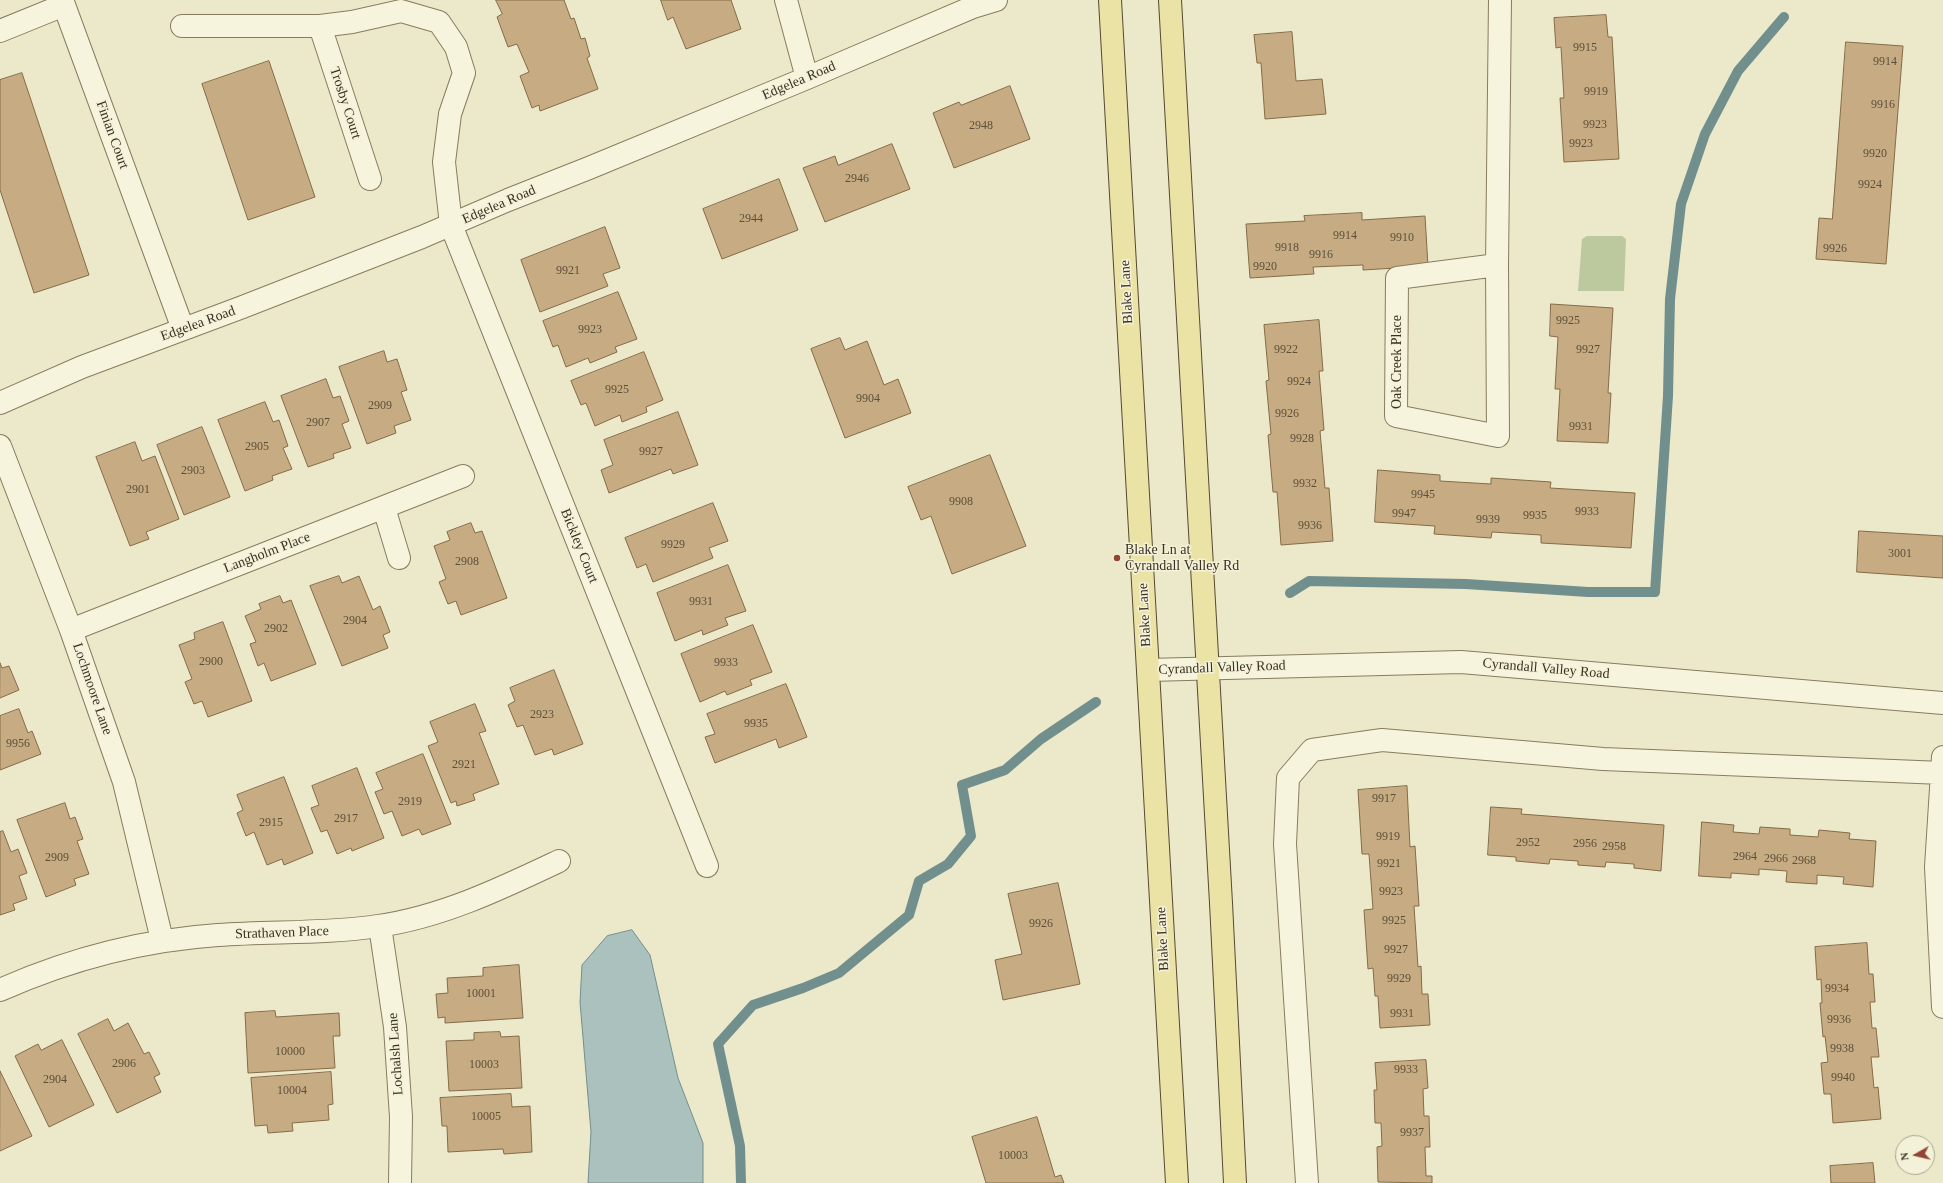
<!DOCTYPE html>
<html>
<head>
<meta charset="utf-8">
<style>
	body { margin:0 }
	#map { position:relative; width:1943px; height:1183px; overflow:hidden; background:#ece8ca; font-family:Georgia,serif }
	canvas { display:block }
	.north { position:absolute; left:1895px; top:1135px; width:40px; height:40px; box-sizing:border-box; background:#f4f1d9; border:1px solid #a9a490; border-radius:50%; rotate:262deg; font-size:11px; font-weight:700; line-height:16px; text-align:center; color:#393122 }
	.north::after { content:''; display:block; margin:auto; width:14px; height:18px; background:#914634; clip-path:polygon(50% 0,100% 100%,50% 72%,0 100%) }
</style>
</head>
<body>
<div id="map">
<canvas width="1943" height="1183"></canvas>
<div class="north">N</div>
</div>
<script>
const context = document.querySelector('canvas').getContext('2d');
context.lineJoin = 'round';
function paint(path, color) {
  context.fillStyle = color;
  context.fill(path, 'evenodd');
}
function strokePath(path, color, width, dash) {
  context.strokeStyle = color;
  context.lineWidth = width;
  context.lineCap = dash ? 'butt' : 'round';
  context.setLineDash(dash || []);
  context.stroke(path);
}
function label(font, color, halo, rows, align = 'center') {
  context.font = font + ' Georgia,serif';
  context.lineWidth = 3;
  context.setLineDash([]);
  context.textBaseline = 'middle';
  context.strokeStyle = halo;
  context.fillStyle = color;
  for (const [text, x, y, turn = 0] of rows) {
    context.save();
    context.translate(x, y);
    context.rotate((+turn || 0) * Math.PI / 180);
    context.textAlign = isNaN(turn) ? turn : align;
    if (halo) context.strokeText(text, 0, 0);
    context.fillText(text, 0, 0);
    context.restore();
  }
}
paint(new Path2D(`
	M1587,236H1622L1626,239L1624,291H1578L1582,239Z`), '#bcc99f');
const water = new Path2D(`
	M632,930L650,955L678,1078L703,1143V1183H588L591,1132L580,1002L582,965L607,936Z`);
paint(water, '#aac1be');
strokePath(water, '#718f8d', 1);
strokePath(new Path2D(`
	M1290,593L1309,581L1466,584L1588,592H1655L1668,396L1670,299L1681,204L1705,134L1738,71L1784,17
	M741,1183L740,1146L718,1044L753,1005L803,988L839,973L909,915L919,881L948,864L971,836L962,785L1005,770L1041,739L1096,702`), '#718f8d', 10);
const building = new Path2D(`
	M496,0H564L571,19L574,18L581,39L585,38L590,56L587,58L598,89L540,111L539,105L532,108L520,76L529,72L517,44L508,47L497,17L502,14Z
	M661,0H731L741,29L686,49L673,17L668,20Z
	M1606,15L1608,37H1612L1619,159L1564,162L1560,98H1564L1561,47L1556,48L1554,18Z
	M1292,32L1296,81L1322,79L1326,114L1265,119L1261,63H1257L1254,35Z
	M1846,42L1903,46L1886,264L1816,259L1819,218L1832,219Z
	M269,61L315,197L248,220L202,84Z
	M22,73L89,275L34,293L0,190V80Z
	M1010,86L1030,139L954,168L933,113L959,102L961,105Z
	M892,144L910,189L825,222L803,168L835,156L838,165Z
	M779,179L798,230L722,259L703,209Z
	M1362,213V220L1425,216L1428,266L1363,270V265L1313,267L1314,274L1250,278L1246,224L1305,221L1304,216Z
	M605,227L620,268L603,274L608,286L540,312L521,260Z
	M618,292L637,339L615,347L617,352L590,363L588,358L566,367L558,345L553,347L543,321Z
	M1551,304L1613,308L1608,393H1611L1608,443L1557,441L1560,389H1555L1558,337L1550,336Z
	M1319,320L1323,371H1319L1324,430L1320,431L1325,488H1329L1333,541L1281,545L1277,492H1273L1268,435L1271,434L1266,381L1269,380L1264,325Z
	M840,338L845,350L867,341L884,385L898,379L911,413L845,438L811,349Z
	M384,351L387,362L397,359L407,390L401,392L411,420L394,426L396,433L367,444L339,367Z
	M644,352L663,400L646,407L647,412L622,422L620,415L595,426L586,403L581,405L571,381Z
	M326,379L333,398L340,396L349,421L342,424L351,448L333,454L334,458L308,467L281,396Z
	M265,402L273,422L279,420L288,446L283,448L292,469L272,476L273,480L245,491L218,420Z
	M678,412L698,465L673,474L671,469L609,493L601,470L613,465L604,440Z
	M202,427L230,497L184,515L157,445Z
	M135,442L142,461L155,456L179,519L146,532L149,539L130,546L96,457Z
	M990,455L1026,546L952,574L931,516L921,520L908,487Z
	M1378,470L1440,475V481L1491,484V478L1551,482L1550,488L1635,493L1631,548L1541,543V535L1492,532L1491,538L1434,534L1435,526L1375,522Z
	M713,503L728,541L709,548L713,558L653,582L646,564L637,568L625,538Z
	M471,523L475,533L482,531L507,598L461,615L456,601L448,604L439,582L446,579L434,546L450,540L447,532Z
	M1859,531L1943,536V578L1857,572Z
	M728,565L746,611L725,618L728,625L703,635L702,630L675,641L657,593Z
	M339,576L342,583L359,576L373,610L380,606L390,632L383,635L388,648L342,666L310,586Z
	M280,596L283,603L291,600L316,664L271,681L264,663L258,666L250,644L256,642L245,616L261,609L259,604Z
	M223,622L252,701L208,717L202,701L194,704L185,682L192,679L179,645L195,639L194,633Z
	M753,625L772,672L750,680L752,685L727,695L725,691L700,702L681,654Z
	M0,663L2,668L9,666L19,690L0,698Z
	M554,670L583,744L554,755L552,749L535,755L523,725L517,727L508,705L515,701L510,688Z
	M786,684L807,737L779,748L776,739L715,763L705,737L715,734L707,714Z
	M475,704L486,731L479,733L499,784L473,794L475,800L457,806L456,801L451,803L428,746L438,742L430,722Z
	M19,709L28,733L32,731L41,754L0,770V716Z
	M423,754L451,824L422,835L419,829L402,836L392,811L384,814L375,792L383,789L376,773Z
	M357,768L384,838L352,851L351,848L337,854L327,830L321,832L311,808L319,805L312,786Z
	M284,777L313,853L284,865L282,859L267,865L254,832L246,836L237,813L243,810L237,795Z
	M1407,786L1410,847L1415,846L1419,906H1414L1418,967L1421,966L1422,994H1428L1430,1025L1380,1028L1378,996H1375L1373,968L1368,969L1364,910L1373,909L1369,854H1362L1358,790Z
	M65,803L70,819L75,817L83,839L77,841L89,874L74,879L76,885L46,897L17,820Z
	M1491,807L1522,809L1521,814L1664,825L1661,871L1634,868V864L1606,862L1605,867L1578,865V861L1550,859L1549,864L1516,861V857L1488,855Z
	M1702,822L1734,825L1733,832L1759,834L1760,827L1790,829V835L1818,837L1819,830L1850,833L1849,839L1876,841L1873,887L1843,884L1844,877L1817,875V884L1786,882L1787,871L1759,869V875L1731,873V878L1699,876Z
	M3,831L11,852L18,849L27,873L19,876L27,899L13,904L15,910L0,915V832Z
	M1058,883L1080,984L1003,1000L995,960L1022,954L1008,894Z
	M1867,943L1869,974H1873L1875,1002H1870L1872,1028H1876L1879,1057H1871L1874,1088L1878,1087L1881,1119L1833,1123L1831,1094H1824L1821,1063L1828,1062L1825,1036L1823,1037L1820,1003H1822L1821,979L1817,980L1815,947Z
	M519,965L523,1018L445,1023V1017L438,1018L436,994L448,993L447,978L483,976V968Z
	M275,1011L276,1017L339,1013L340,1036H333L335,1068L248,1073L245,1013Z
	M108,1019L114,1031L128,1023L144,1054L149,1052L160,1074L154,1077L161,1092L117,1113L78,1034Z
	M500,1032L501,1037L519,1036L522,1088L449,1091L446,1041L474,1040V1033Z
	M62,1040L94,1105L49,1127L15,1056L38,1044L41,1050Z
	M1426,1060L1428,1088L1423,1089L1424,1116H1429L1430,1147H1425L1426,1176H1432V1183L1378,1182L1377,1147L1382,1146L1381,1123H1375L1374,1090H1377L1375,1063Z
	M0,1071L32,1136L0,1151Z
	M331,1072L333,1104L328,1105L329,1120L292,1123L293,1131L268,1133L267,1125L255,1126L251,1078Z
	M511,1094L512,1107L530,1106L532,1152L504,1154L503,1149L448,1152L447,1126H442L440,1098Z
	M1037,1117L1055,1177L1061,1175L1064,1183H986L972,1137Z
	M1873,1163L1875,1183H1831L1830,1166Z`);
paint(building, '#c7ac83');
strokePath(building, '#846b47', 1);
const minor = new Path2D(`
	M786,0L807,78
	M182,26H320L352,22L401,11L439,22L456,47L464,73L450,114L444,162L451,225L707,866
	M320,26L370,179
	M0,31L64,5L183,329
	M1497,265L1397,278L1396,416L1498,436L1497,265L1500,0
	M0,403L82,367L240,308L422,237L508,200L589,168L807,78L973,7L996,0
	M0,446L71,630L124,782L162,940
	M384,508L399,558
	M71,630L463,476
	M1148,670L1461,662L1943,703
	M1943,757L1936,867L1943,1007
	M380,926L395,1027L401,1117L400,1183
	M0,990C70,959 143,940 218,935C272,931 325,934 378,926C442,917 502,888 559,861
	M1307,1183L1285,844L1288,778L1312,750L1382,740L1603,759L1942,773`);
const major = new Path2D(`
	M1110,0L1177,1183
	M1170,0L1221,903L1235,1183`);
strokePath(minor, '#877c60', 24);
strokePath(major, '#564a33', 24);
strokePath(minor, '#f7f4dd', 22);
strokePath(major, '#ebe3a6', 22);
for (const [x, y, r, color] of [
	[1117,558,4,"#914634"]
]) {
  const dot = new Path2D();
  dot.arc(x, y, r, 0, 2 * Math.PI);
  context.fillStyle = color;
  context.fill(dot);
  strokePath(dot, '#f4f1d9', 1.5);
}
label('12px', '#5c503a', null, [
	["9915",1585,48],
	["9914",1885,62],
	["9919",1596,92],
	["9916",1883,105],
	["9923",1595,125],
	["2948",981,126],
	["9923",1581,144],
	["9920",1875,154],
	["2946",857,179],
	["9924",1870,185],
	["2944",751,219],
	["9914",1345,236],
	["9910",1402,238],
	["9918",1287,248],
	["9926",1835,249],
	["9916",1321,255],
	["9920",1265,267],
	["9921",568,271],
	["9925",1568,321],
	["9923",590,330],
	["9922",1286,350],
	["9927",1588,350],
	["9924",1299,382],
	["9925",617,390],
	["9904",868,399],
	["2909",380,406],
	["9926",1287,414],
	["2907",318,423],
	["9931",1581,427],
	["9928",1302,439],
	["2905",257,447],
	["9927",651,452],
	["2903",193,471],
	["9932",1305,484],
	["2901",138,490],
	["9945",1423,495],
	["9908",961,502],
	["9933",1587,512],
	["9947",1404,514],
	["9935",1535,516],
	["9939",1488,520],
	["9936",1310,526],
	["9929",673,545],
	["3001",1900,554],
	["2908",467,562],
	["9931",701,602],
	["2904",355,621],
	["2902",276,629],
	["2900",211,662],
	["9933",726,663],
	["2923",542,715],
	["9935",756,724],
	["9956",18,744],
	["2921",464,765],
	["9917",1384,799],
	["2919",410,802],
	["2917",346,819],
	["2915",271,823],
	["9919",1388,837],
	["2952",1528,843],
	["2956",1585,844],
	["2958",1614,847],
	["2964",1745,857],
	["2909",57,858],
	["2966",1776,859],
	["2968",1804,861],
	["9921",1389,864],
	["9923",1391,892],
	["9925",1394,921],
	["9926",1041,924],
	["9927",1396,950],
	["9929",1399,979],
	["9934",1837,989],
	["10001",481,994],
	["9931",1402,1014],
	["9936",1839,1020],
	["9938",1842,1049],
	["10000",290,1052],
	["2906",124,1064],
	["10003",484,1065],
	["9933",1406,1070],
	["9940",1843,1078],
	["2904",55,1080],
	["10004",292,1091],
	["10005",486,1117],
	["9937",1412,1133],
	["10003",1013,1156]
]);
label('14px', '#393122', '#f4f1d9', [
	["Edgelea Road",799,81,-23],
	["Trosby Court",345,103,72],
	["Finian Court",112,135,70],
	["Edgelea Road",499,205,-23],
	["Blake Lane",1127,292,-93],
	["Edgelea Road",198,324,-20],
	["Oak Creek Place",1397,362,-90],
	["Bickley Court",579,546,68],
	["Langholm Place",267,553,-21],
	["Blake Lane",1145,615,-93],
	["Cyrandall Valley Road",1222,668,-2],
	["Cyrandall Valley Road",1546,669,5],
	["Lochmoore Lane",92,689,71],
	["Strathaven Place",282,933,-2],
	["Blake Lane",1163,939,-93],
	["Lochalsh Lane",396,1054,-94]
]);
label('14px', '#393122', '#f4f1d9', [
	["Blake Ln at",1125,550],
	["Cyrandall Valley Rd",1125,566]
], 'left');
</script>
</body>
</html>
